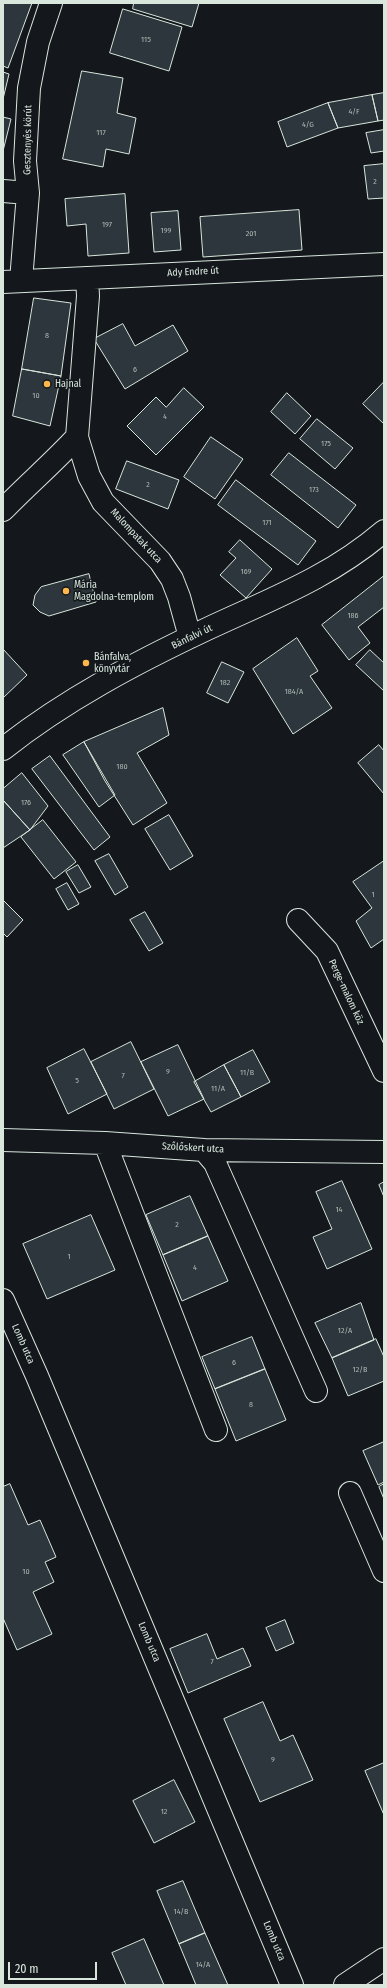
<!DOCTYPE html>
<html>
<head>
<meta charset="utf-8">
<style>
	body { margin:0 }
	#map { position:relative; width:387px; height:1988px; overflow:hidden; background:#14181c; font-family:"Fira Sans Condensed",sans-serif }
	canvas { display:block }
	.frame { position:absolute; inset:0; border:4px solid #d8e6dc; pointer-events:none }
	.scale { position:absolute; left:8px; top:1962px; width:89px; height:18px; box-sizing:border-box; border:2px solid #d8e6dc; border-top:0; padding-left:5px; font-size:12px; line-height:14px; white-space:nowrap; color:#d8e6dc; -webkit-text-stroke:3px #14181c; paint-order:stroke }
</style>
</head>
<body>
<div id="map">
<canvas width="387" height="1988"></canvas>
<div class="frame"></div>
<div class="scale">20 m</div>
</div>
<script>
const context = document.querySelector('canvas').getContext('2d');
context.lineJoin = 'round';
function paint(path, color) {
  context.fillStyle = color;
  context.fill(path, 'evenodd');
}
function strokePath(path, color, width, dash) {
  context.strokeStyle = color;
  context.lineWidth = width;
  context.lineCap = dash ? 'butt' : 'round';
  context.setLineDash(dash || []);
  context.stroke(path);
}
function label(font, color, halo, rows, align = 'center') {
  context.font = font + ' "Fira Sans Condensed",sans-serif';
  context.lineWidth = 3;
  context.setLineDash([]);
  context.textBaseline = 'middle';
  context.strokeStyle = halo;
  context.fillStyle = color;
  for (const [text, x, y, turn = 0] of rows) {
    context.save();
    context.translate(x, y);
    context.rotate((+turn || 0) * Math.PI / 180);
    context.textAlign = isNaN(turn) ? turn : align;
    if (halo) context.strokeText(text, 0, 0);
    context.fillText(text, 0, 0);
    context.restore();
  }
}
const building = new Path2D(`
	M3,3H32L8,68L3,66Z
	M134,3H199L192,27L133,9Z
	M123,9L182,27L169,71L110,53Z
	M82,71L123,78L117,113L136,118L129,154L106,149L103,167L63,159Z
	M3,72L9,74L3,99Z
	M384,93V120L378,121L372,95Z
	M372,95L378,121L338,128L328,103Z
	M328,103L338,128L287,147L278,122Z
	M3,117L11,119L3,151Z
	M384,130V151L371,153L366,133Z
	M384,164V198L368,199L364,166Z
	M125,194L129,253L88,256L86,224L67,226L65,199Z
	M299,210L302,250L203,257L200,217Z
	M178,211L181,250L154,252L151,213Z
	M34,298L71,303L61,376L22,369Z
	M123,324L135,346L173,325L188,351L125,389L94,339Z
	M22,369L61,376L50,426L13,416Z
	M384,382V424L363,404Z
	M184,388L204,407L156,455L127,426L156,397L166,407Z
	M287,393L311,416L295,434L271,412Z
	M317,419L353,448L335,469L300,439Z
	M211,437L243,459L215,499L184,477Z
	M289,453L356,505L338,528L271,475Z
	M127,461L179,480L168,509L116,489Z
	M236,480L316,541L298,565L218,505Z
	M240,540L272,569L246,598L220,575L236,558L229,552Z
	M89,574L96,602L49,616L40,612L33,605L35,595L41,587Z
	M384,576V607L358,627L370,643L349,660L322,625Z
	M297,638L318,671L310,676L332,708L293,734L253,669Z
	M3,649L27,675L3,698Z
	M370,650L384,663V691L356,665Z
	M222,662L244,672L228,703L207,693Z
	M163,708L169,735L137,753L167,803L133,825L105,781L84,742Z
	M84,742L115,795L99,807L63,755Z
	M379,745L384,751V794L358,763Z
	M50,756L110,837L94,850L32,769Z
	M22,773L48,806L30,830L3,800V789Z
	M3,800L30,830L3,848Z
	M169,815L193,856L170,870L145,829Z
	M43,820L76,862L54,879L21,837Z
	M109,854L128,887L115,895L95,861Z
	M384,861V939L371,948L356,921L372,908L353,882Z
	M78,865L91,887L79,893L66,872Z
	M67,883L79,904L68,910L56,889Z
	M3,900L23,920L7,937L3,933Z
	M145,912L163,943L149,951L130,920Z
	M131,1042L154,1089L114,1109L91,1062Z
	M178,1045L204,1099L168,1116L141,1062Z
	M84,1049L107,1094L68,1114L47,1068Z
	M253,1050L270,1082L241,1097L224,1065Z
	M224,1065L241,1097L211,1112L194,1082Z
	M342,1181L372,1249L327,1269L313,1237L332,1229L316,1192Z
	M384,1182V1197L379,1185Z
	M190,1196L208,1236L163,1255L146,1215Z
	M91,1215L115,1270L47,1299L23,1244Z
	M208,1236L228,1281L182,1301L163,1255Z
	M361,1303L374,1340L332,1358L315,1323Z
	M252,1337L265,1369L215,1389L202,1357Z
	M376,1339L384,1357V1381L348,1396L332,1358Z
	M265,1369L286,1420L236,1441L215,1389Z
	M384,1442V1482L378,1485L363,1451Z
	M10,1484L28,1525L40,1520L56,1557L45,1562L54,1582L33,1592L52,1634L17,1650L3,1618V1487Z
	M384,1484V1499L379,1487Z
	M285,1620L294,1643L276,1651L266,1628Z
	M207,1634L217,1659L243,1648L251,1666L188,1693L170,1649Z
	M263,1702L280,1741L293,1735L313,1780L260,1802L224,1719Z
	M384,1763V1815L365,1771Z
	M174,1780L195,1822L154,1843L133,1801Z
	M183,1881L205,1933L179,1944L157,1891Z
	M205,1933L228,1985H196L179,1944Z
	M144,1939L164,1985H126L112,1953Z`);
paint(building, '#2c363c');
strokePath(building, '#d8e6dc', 1);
const minor = new Path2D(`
	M3,191L28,193
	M87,278L88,296L77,437L89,476L103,502L160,561L172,579L179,597L190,637
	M21,281L28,193L25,161L29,88L38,42L51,3
	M3,282L384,264
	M3,510C27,485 53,463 77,437
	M3,749C65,700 135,663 207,629C271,599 329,578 384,531
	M298,920L327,951L384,1071
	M3,1140L105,1143L204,1150L384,1152
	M105,1143L216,1430
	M204,1150L215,1163L316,1391
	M3,1300L37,1376L292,1985
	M350,1493L384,1571
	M345,1985L384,1959`);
strokePath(minor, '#d8e6dc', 24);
strokePath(minor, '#14181c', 22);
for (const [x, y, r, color] of [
	[47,384,4,"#ffb74d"],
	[66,591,4,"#ffb74d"],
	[86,663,4,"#ffb74d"]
]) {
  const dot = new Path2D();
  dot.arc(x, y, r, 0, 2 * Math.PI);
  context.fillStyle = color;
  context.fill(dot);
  strokePath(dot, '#14181c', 1.5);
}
label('8px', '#adbab4', null, [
	["115",146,40],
	["4/F",354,112],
	["4/G",308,125],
	["117",101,133],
	["2",375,182],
	["197",107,225],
	["199",166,231],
	["201",251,234],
	["8",47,336],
	["6",135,370],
	["10",36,396],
	["4",165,417],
	["175",326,444],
	["2",148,485],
	["173",314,490],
	["171",267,523],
	["169",246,572],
	["186",353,616],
	["182",225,683],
	["184/A",294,692],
	["180",122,767],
	["176",26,803],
	["1",373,895],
	["9",168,1072],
	["11/B",247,1073],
	["7",123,1076],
	["5",77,1081],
	["11/A",218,1089],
	["14",339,1210],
	["2",177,1225],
	["1",69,1257],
	["4",195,1268],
	["12/A",345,1331],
	["6",234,1363],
	["12/B",360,1370],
	["8",251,1405],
	["10",26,1572],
	["7",212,1662],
	["9",273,1760],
	["12",164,1812],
	["14/B",181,1912],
	["14/A",203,1965]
]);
label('10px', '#d8e6dc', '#14181c', [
	["Gesztenyés körút",28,140,-89],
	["Ady Endre út",193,272,-3],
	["Malompatak utca",136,536,47],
	["Bánfalvi út",192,637,-26],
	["Perge-malom köz",346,992,65],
	["Szőlőskert utca",193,1148,3],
	["Lomb utca",23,1344,66],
	["Lomb utca",149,1642,67],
	["Lomb utca",274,1941,67]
]);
label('10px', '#d8e6dc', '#14181c', [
	["Hajnal",55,384],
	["Mária",74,585],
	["Magdolna-templom",74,597],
	["Bánfalva,",94,657],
	["könyvtár",94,669]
], 'left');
</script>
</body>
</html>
